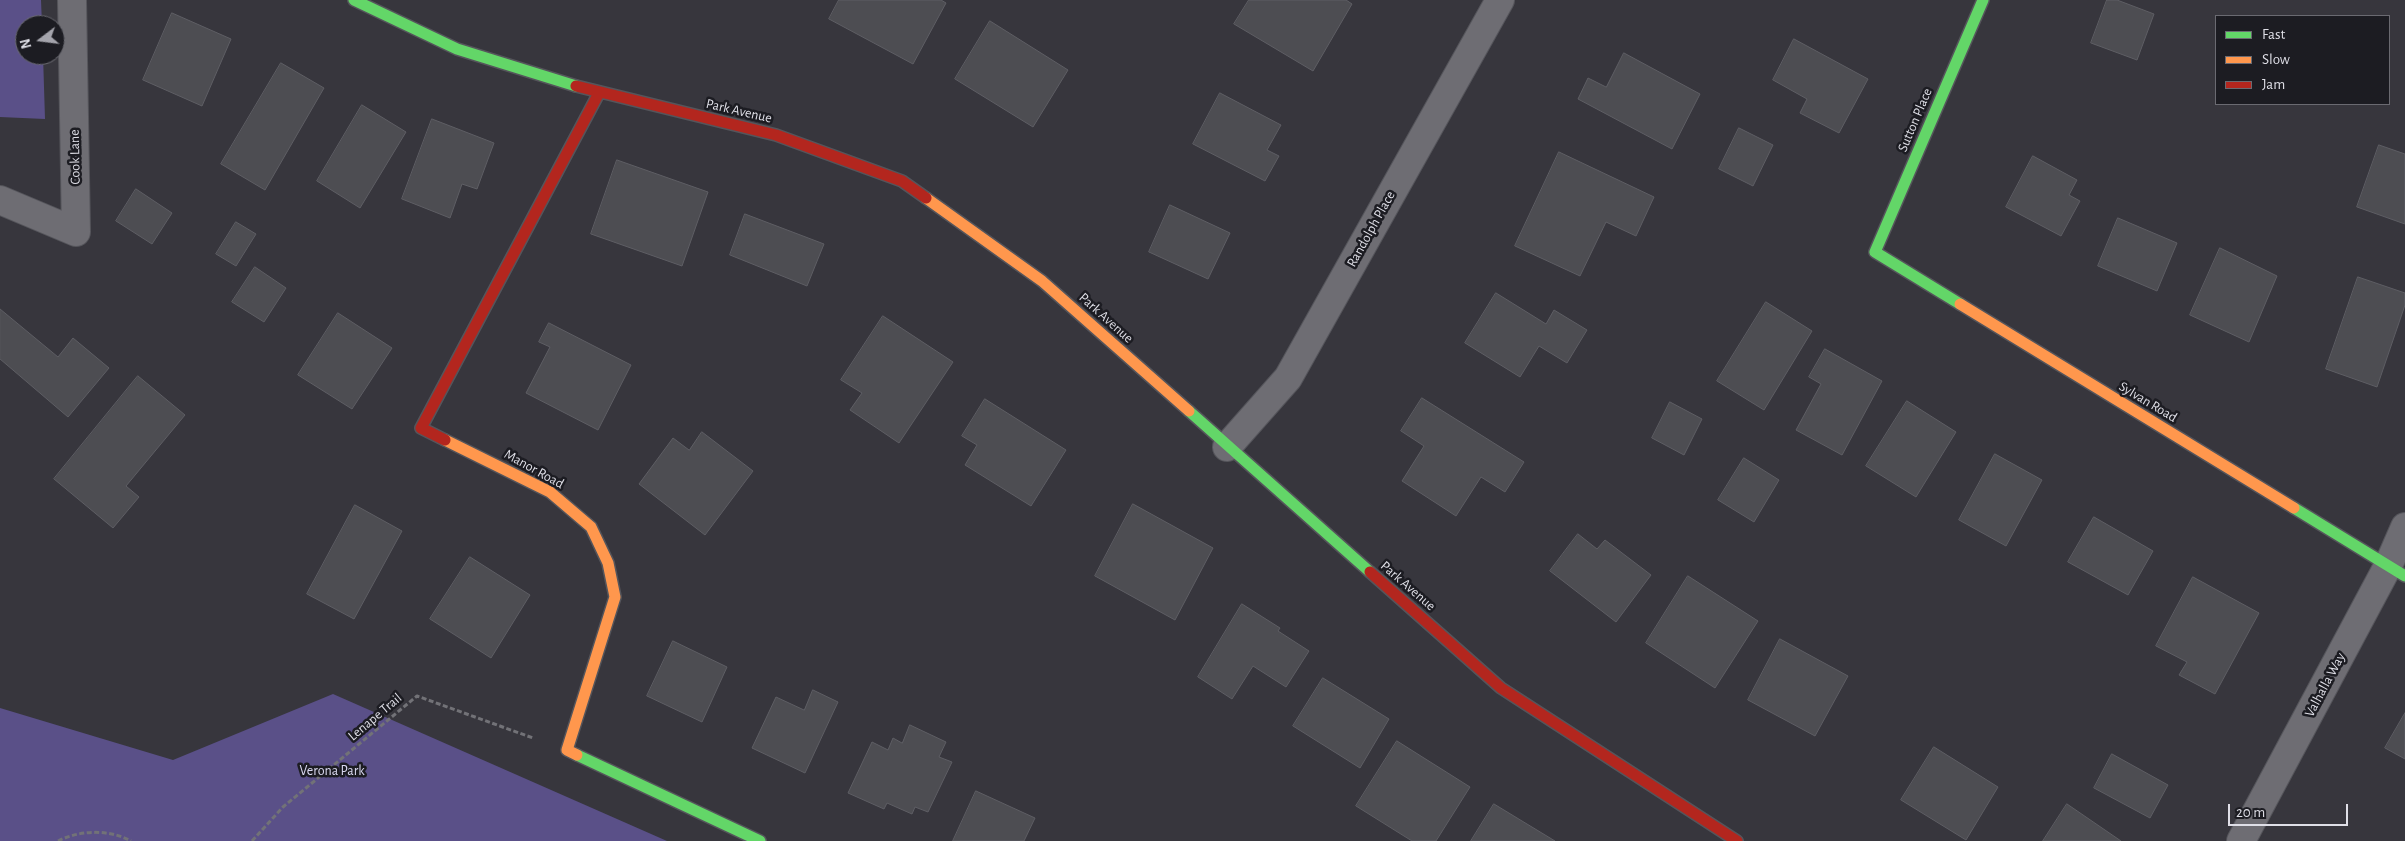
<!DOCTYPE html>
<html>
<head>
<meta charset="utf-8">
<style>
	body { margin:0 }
	#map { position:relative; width:2405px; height:841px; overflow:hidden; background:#37363d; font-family:"Alegreya Sans",sans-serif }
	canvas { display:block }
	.legend { position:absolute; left:2215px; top:15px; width:175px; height:90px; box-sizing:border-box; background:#1c1c22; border:1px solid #6a6a71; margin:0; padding:6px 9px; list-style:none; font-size:15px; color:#dfdfe7 }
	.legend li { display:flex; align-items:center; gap:10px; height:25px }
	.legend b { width:25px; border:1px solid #6a6a71 }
	.north { position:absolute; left:15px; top:15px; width:50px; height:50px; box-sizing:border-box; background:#1c1c22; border:1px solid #6a6a71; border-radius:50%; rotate:255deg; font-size:14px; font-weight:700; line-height:20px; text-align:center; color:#dfdfe7 }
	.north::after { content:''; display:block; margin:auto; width:18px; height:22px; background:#a4a4ac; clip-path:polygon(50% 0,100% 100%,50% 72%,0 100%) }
	.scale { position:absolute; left:2228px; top:804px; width:120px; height:22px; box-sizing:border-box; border:2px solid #dfdfe7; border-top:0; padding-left:6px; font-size:15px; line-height:18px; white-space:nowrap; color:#dfdfe7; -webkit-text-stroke:4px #1c1c22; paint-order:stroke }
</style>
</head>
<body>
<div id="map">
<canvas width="2405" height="841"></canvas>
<ul class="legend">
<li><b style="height:6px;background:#63d668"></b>Fast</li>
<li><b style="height:6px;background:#ff974d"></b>Slow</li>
<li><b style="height:6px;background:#b3261e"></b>Jam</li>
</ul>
<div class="north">N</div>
<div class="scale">20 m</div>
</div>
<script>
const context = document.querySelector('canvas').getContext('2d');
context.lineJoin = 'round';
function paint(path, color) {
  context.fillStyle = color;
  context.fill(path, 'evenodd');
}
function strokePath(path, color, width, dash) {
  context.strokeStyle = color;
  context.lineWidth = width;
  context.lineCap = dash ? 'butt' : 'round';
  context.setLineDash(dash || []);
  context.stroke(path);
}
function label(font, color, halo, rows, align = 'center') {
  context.font = font + ' "Alegreya Sans",sans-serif';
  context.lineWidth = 5;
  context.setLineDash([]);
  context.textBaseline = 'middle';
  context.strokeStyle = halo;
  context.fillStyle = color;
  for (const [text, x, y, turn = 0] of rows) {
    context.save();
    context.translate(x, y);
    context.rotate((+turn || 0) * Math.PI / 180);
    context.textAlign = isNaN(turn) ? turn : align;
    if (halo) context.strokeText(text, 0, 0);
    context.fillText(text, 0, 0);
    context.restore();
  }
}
paint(new Path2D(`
	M0,0H41L42,25H25V55H43L45,119L0,117Z
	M333,694L667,841H0V708L173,760Z`), '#5a5088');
const building = new Path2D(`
	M839,0H941L946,3L913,64L829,19Z
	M1249,0H1346L1352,4L1313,71L1234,24Z
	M2107,0H2117L2154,14L2137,60L2091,43Z
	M172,13L231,39L202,106L143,80Z
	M990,21L1068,70L1033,127L955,79Z
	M1794,39L1868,79L1839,133L1800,113L1807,99L1773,80Z
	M1624,53L1700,94L1672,149L1578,99L1588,78L1606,87Z
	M281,63L324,88L265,190L221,164Z
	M1220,93L1281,125L1267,150L1279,156L1265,181L1193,144Z
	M362,105L406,132L360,208L317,181Z
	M432,119L494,143L477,189L462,184L450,218L402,199Z
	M1739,128L1773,145L1753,186L1719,169Z
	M2379,145L2405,154V224L2357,207Z
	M1559,152L1654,197L1636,236L1606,222L1580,276L1515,246Z
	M2033,156L2077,180L2069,195L2080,201L2061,236L2006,207Z
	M617,160L708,192L682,266L591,234Z
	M136,189L172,213L152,244L116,221Z
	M1170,205L1230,233L1208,279L1149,252Z
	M745,214L824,244L807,286L730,255Z
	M2118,218L2177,243L2157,291L2098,266Z
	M236,222L256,234L236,266L216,254Z
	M2220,248L2277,276L2249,342L2190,315Z
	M255,267L286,288L264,322L232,302Z
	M2358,277L2405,293V305L2377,387L2326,369Z
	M1496,293L1546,324L1554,310L1587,330L1567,363L1539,346L1520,377L1465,343Z
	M1766,302L1812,331L1764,410L1717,381Z
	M0,309L58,357L73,338L109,368L68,417L0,359Z
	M338,313L392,348L352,409L298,375Z
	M883,316L953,362L899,443L850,410L862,393L841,380Z
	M549,323L631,365L598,430L526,393L550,347L539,342Z
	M1825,349L1882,381L1842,455L1796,430L1821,384L1809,377Z
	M138,376L185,415L126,486L139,497L113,528L54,479Z
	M1422,398L1524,462L1505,492L1481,477L1456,516L1402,481L1424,446L1401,431Z
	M985,399L1066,450L1031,506L965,465L977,445L962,436Z
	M1907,401L1956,432L1916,497L1866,466Z
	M1670,402L1702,419L1684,455L1652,438Z
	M702,432L753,471L705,535L639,484L673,438L689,450Z
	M1995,454L2042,480L2006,546L1959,520Z
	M1744,458L1779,480L1754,522L1718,500Z
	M1133,504L1213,548L1175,620L1095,576Z
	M355,505L402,531L354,619L307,594Z
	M2094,517L2153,551L2128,595L2068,562Z
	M1578,534L1597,549L1605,540L1651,575L1616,622L1550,571Z
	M470,557L530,595L491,658L430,619Z
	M1688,576L1758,621L1715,688L1646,643Z
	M2193,577L2259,613L2215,694L2179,675L2187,662L2156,646Z
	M1242,604L1280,628L1278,631L1309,651L1286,687L1253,666L1232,699L1198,677Z
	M1780,639L1848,676L1815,736L1748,700Z
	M673,641L727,667L702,722L647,696Z
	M1323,678L1389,719L1360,768L1293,726Z
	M813,690L838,702L805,773L752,748L776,697L804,710Z
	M2405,713V759L2385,748Z
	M910,725L946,742L939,757L952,762L928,812L915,807L912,814L887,803L884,809L848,793L872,742L888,750L893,738L902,743Z
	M1397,741L1470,787L1436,841H1412L1356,806Z
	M1934,747L1998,787L1966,840L1901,800Z
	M2112,754L2168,785L2150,818L2094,788Z
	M976,791L1035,818L1024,841H953Z
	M1494,804L1555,841H1471Z
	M2067,804L2121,841H2043Z`);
paint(building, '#4d4d52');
strokePath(building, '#5e5e64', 1);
const street = new Path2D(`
	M0,200L76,232L72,0
	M1227,447L1288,378L1500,0
	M2241,841L2388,566L2405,527`);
const fast = new Path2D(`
	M354,0L457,49L576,86
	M1960,304L1875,252L1983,0
	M1189,411L1370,572
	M2294,508L2405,576
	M577,755L760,841`);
const slow = new Path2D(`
	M926,198L1042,281L1189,411
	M1960,304L2294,508
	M445,440L550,492L591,527L608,563L615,597L567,750L577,755`);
const jam = new Path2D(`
	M576,86L776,135L902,181L926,198
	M445,440L421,428L599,93
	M1370,572L1501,688L1737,841`);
strokePath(street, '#55555b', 30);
strokePath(fast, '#55555b', 14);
strokePath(slow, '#55555b', 14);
strokePath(jam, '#55555b', 14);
strokePath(new Path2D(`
	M58,841C80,830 109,829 131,841
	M252,841L283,807L417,696L533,738`), '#727277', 3, [5, 2.5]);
strokePath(street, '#6e6d73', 28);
strokePath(fast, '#63d668', 11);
strokePath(slow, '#ff974d', 11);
strokePath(jam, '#b3261e', 11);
label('14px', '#dfdfe7', '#1c1c22', [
	["Park Avenue",739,111,13],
	["Sutton Place",1915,120,-67],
	["Cook Lane",75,157,-91],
	["Randolph Place",1371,229,-61],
	["Park Avenue",1106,318,42],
	["Sylvan Road",2148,402,31],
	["Manor Road",534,469,29],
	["Park Avenue",1408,586,41],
	["Valhalla Way",2325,685,-62],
	["Lenape Trail",375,717,-40]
]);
label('14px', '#dbdaf1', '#1c1c22', [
	["Verona Park",332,771]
]);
</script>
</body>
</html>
